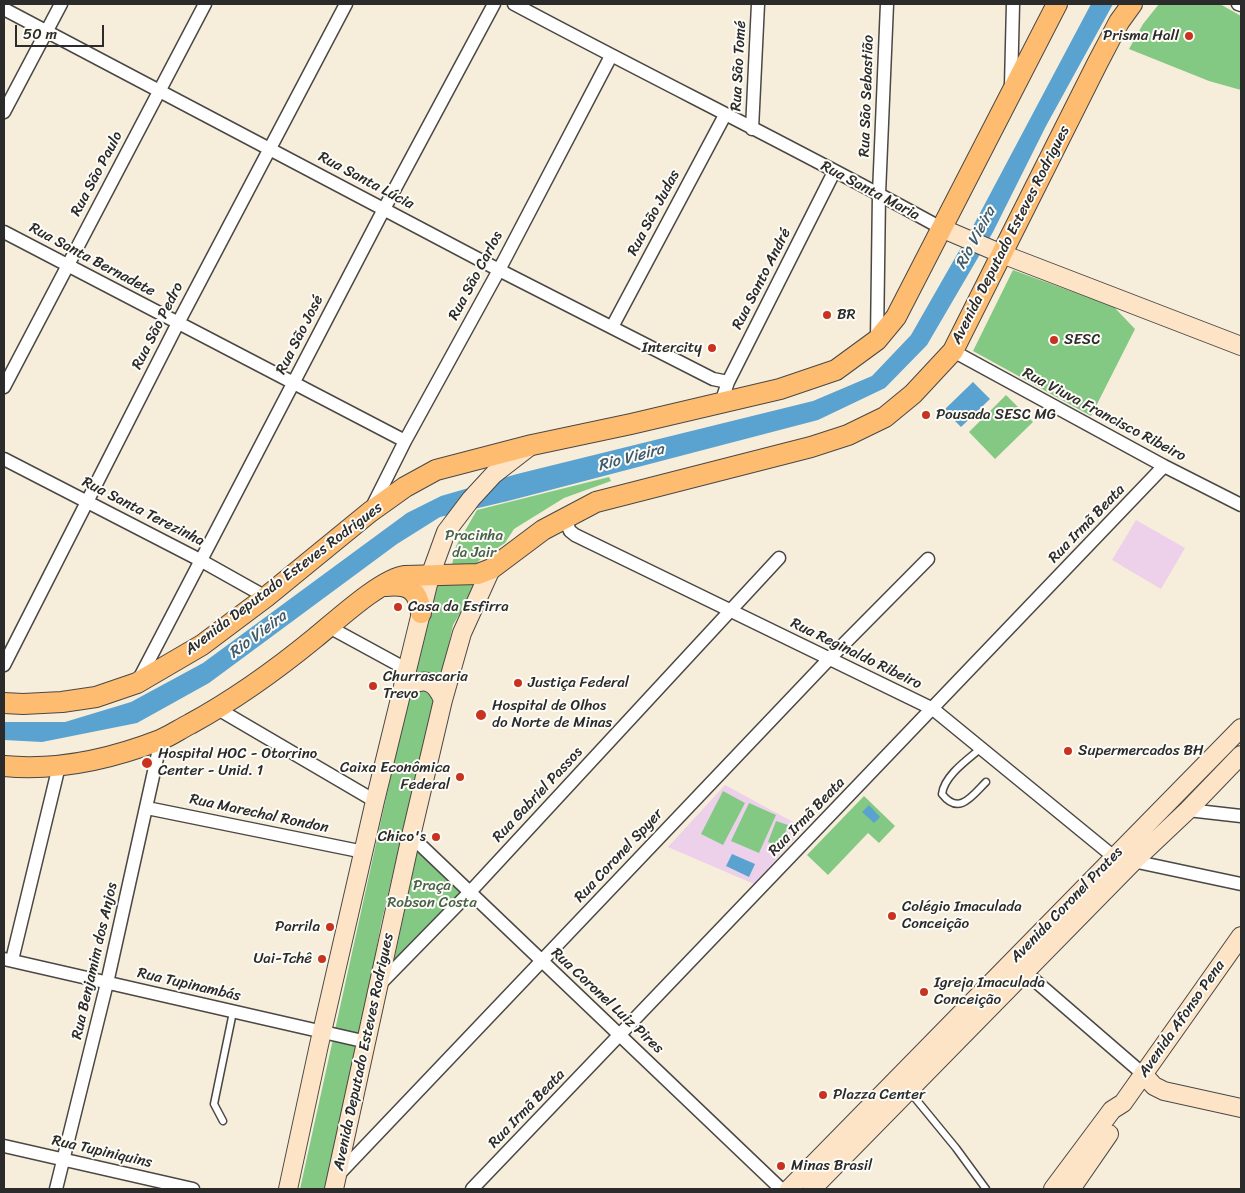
<!DOCTYPE html>
<html>
<head>
<meta charset="utf-8">
<style>
	body { margin:0 }
	#map { position:relative; width:1245px; height:1193px; overflow:hidden; background:#f7eddb; font-family:Sriracha,sans-serif }
	canvas { display:block }
	.frame { position:absolute; inset:0; border:5px solid #2b2b2b; pointer-events:none }
	.scale { position:absolute; left:15px; top:25px; width:89px; height:22px; box-sizing:border-box; border:2px solid #2b2b2b; border-top:0; padding-left:6px; font-size:15px; line-height:18px; white-space:nowrap; color:#2b2b2b; -webkit-text-stroke:4px #fdfcf7; paint-order:stroke }
</style>
</head>
<body>
<div id="map">
<canvas width="1245" height="1193"></canvas>
<div class="frame"></div>
<div class="scale">50 m</div>
</div>
<script>
const context = document.querySelector('canvas').getContext('2d');
context.lineJoin = 'round';
function paint(path, color) {
  context.fillStyle = color;
  context.fill(path, 'evenodd');
}
function strokePath(path, color, width, dash) {
  context.strokeStyle = color;
  context.lineWidth = width;
  context.lineCap = dash ? 'butt' : 'round';
  context.setLineDash(dash || []);
  context.stroke(path);
}
function label(font, color, halo, rows, align = 'center') {
  context.font = font + ' Sriracha,sans-serif';
  context.lineWidth = 4;
  context.setLineDash([]);
  context.textBaseline = 'middle';
  context.strokeStyle = halo;
  context.fillStyle = color;
  for (const [text, x, y, turn = 0] of rows) {
    context.save();
    context.translate(x, y);
    context.rotate((+turn || 0) * Math.PI / 180);
    context.textAlign = isNaN(turn) ? turn : align;
    if (halo) context.strokeText(text, 0, 0);
    context.fillText(text, 0, 0);
    context.restore();
  }
}
paint(new Path2D(`
	M1136,520L1185,548L1161,589L1112,560Z
	M725,785L804,828L754,884L668,847Z`), '#edd0e9');
paint(new Path2D(`
	M1159,4H1220L1241,16V90L1209,81L1129,49L1143,24Z
	M1013,270L1114,307L1135,329L1091,416L973,351Z
	M1006,395L1033,422L995,459L969,432Z
	M609,477L611,481L564,498L514,529L505,543L482,558L470,569H460L452,565L456,546L477,510Z
	M482,576L453,625L441,679L422,749L381,924L362,1027L328,1189H300L405,712L437,581Z
	M723,791L745,803L723,845L701,834Z
	M864,796L895,826L879,843L868,833L828,875L807,855Z
	M749,803L776,815L759,853L731,841Z
	M776,821L788,825L780,847L768,842Z
	M418,849L466,895L393,965Z`), '#84c983');
paint(new Path2D(`
	M1091,4H1113L1046,126L993,232L927,345L885,388L818,420L508,501L440,517L397,544L209,683L137,723L42,742L4,740V722H65L131,702L203,663L407,513L441,496L517,474L813,401L872,376L911,335L971,230Z
	M973,382L990,399L961,427L944,410Z
	M869,805L880,817L874,823L862,812Z
	M732,854L755,864L749,877L726,866Z`), '#5aa2d0');
const lane = new Path2D(`
	M980,749C967,760 944,776 942,794C959,816 972,796 986,782
	M910,1092L956,1148L986,1189
	M223,1121L214,1104L233,1012`);
const street = new Path2D(`
	M514,4C656,80 800,150 941,228
	M1238,4L1241,5
	M4,9L499,270L713,379L728,382
	M1011,86L1013,4
	M4,112L61,4
	M752,129L758,4
	M4,232L405,441
	M612,327L725,115
	M877,340L879,194L887,4
	M953,351L1164,466L1241,505
	M4,387L205,4
	M721,403L728,382L834,172
	M4,459L200,560L266,597
	M371,509L405,441L499,270L611,56
	M564,517L570,531L575,535L933,709L1114,857L1241,884
	M329,627L408,670
	M4,665L178,323L346,4
	M138,681L384,209L494,4
	M218,709L375,801
	M147,808L364,852
	M1188,810L1241,816
	M411,836L781,1189
	M4,959L367,1042
	M12,960L59,766
	M1025,972L1143,1074
	M379,985L470,892L779,558
	M4,1146L193,1189
	M337,1176L829,659L928,559
	M56,1189L107,983L161,740
	M472,1189L1164,466`);
const secondary = new Path2D(`
	M941,228L1002,254L1241,346
	M403,690C422,677 434,678 443,700
	M1143,1074L1154,1086L1164,1091L1241,1108
	M288,1189L319,1045L375,801L430,576L446,532L471,499L494,474L529,447
	M334,1189L411,836L443,700L462,633L491,569
	M789,1189L1241,728
	M812,1189L1134,861L1188,810L1241,755
	M1053,1189L1112,1110L1123,1103L1241,936
	M1071,1189L1109,1134`);
const primary = new Path2D(`
	M386,586C409,584 418,589 421,613
	M4,703L23,704L62,702L96,697L137,683L202,645L266,597L370,512L405,487L436,470L532,445L631,424L780,389L836,370L877,340L896,317L1057,4
	M4,766C56,771 111,759 160,740C170,736 180,729 190,724C234,700 276,670 315,638C335,622 381,579 405,576L478,574L491,569L543,530L596,502L811,447L848,435L885,417L913,394L953,351L1097,64L1119,22L1132,4`);
strokePath(lane, '#4a4845', 9);
strokePath(street, '#4a4845', 15);
strokePath(secondary, '#4a4845', 20);
strokePath(primary, '#4a4845', 22);
strokePath(lane, '#fff', 6);
strokePath(street, '#fff', 12);
strokePath(secondary, '#fee4c6', 18);
strokePath(primary, '#fdbc70', 20);
for (const [x, y, r, color] of [
	[1189,36,5,"#c8321e"],
	[827,315,5,"#c8321e"],
	[1054,340,5,"#c8321e"],
	[712,348,5,"#c8321e"],
	[926,415,5,"#c8321e"],
	[398,607,5,"#c8321e"],
	[518,683,5,"#c8321e"],
	[373,686,5,"#c8321e"],
	[481,715,6,"#c8321e"],
	[1068,751,5,"#c8321e"],
	[147,763,6,"#c8321e"],
	[460,777,5,"#c8321e"],
	[436,837,5,"#c8321e"],
	[892,916,5,"#c8321e"],
	[330,927,5,"#c8321e"],
	[322,959,5,"#c8321e"],
	[924,992,5,"#c8321e"],
	[823,1095,5,"#c8321e"],
	[781,1166,5,"#c8321e"]
]) {
  const dot = new Path2D();
  dot.arc(x, y, r, 0, 2 * Math.PI);
  context.fillStyle = color;
  context.fill(dot);
  strokePath(dot, '#fdfcf7', 2);
}
label('15px', '#2b2b2b', '#fdfcf7', [
	["Prisma Hall",1179,36,"right"],
	["BR",837,315],
	["SESC",1064,340],
	["Intercity",702,348,"right"],
	["Pousada SESC MG",936,415],
	["Casa da Esfirra",408,607],
	["Churrascaria",383,677],
	["Trevo",383,694],
	["Justiça Federal",528,683],
	["Hospital de Olhos",492,706],
	["do Norte de Minas",492,723],
	["Supermercados BH",1078,751],
	["Hospital HOC - Otorrino",158,754],
	["Center - Unid. 1",158,771],
	["Caixa Econômica",450,768,"right"],
	["Federal",450,785,"right"],
	["Chico's",426,837,"right"],
	["Colégio Imaculada",902,907],
	["Conceição",902,924],
	["Parrila",320,927,"right"],
	["Uai-Tchê",312,959,"right"],
	["Igreja Imaculada",934,983],
	["Conceição",934,1000],
	["Plazza Center",833,1095],
	["Minas Brasil",791,1166]
], 'left');
label('15px', '#2b2b2b', '#fdfcf7', [
	["Rua São Tomé",739,66,-87],
	["Rua São Sebastião",867,96,-88],
	["Rua São Paulo",97,174,-62],
	["Rua Santa Lúcia",366,181,28],
	["Rua Santa Maria",870,191,28],
	["Rua São Judas",654,213,-62],
	["Avenida Deputado Esteves Rodrigues",1011,235,-63],
	["Rua Santa Bernadete",92,260,28],
	["Rua São Carlos",476,276,-62],
	["Rua Santo André",762,279,-63],
	["Rua São Pedro",158,326,-63],
	["Rua São José",300,335,-63],
	["Rua Viuva Francisco Ribeiro",1104,415,28],
	["Rua Santa Terezinha",143,512,27],
	["Rua Irmã Beata",1087,524,-46],
	["Avenida Deputado Esteves Rodrigues",284,579,-37],
	["Rua Reginaldo Ribeiro",856,654,26],
	["Rua Gabriel Passos",538,795,-47],
	["Rua Marechal Rondon",259,814,12],
	["Rua Irmã Beata",807,817,-46],
	["Rua Coronel Spyer",619,856,-47],
	["Avenida Coronel Prates",1067,905,-46],
	["Rua Benjamim dos Anjos",95,961,-77],
	["Rua Tupinambás",189,985,13],
	["Rua Coronel Luiz Pires",607,1001,43],
	["Avenida Afonso Pena",1182,1019,-55],
	["Avenida Deputado Esteves Rodrigues",364,1052,-78],
	["Rua Irmã Beata",527,1109,-46],
	["Rua Tupiniquins",102,1152,13]
]);
label('15px', '#4a624a', '#fdfcf7', [
	["Pracinha",474,536],
	["da Jair",474,553],
	["Praça",432,886],
	["Robson Costa",432,903]
]);
label('italic 16px', '#3e5b6d', '#fdfcf7', [
	["Rio Vieira",976,238,-62],
	["Rio Vieira",631,458,-15],
	["Rio Vieira",258,635,-37]
]);
</script>
</body>
</html>
